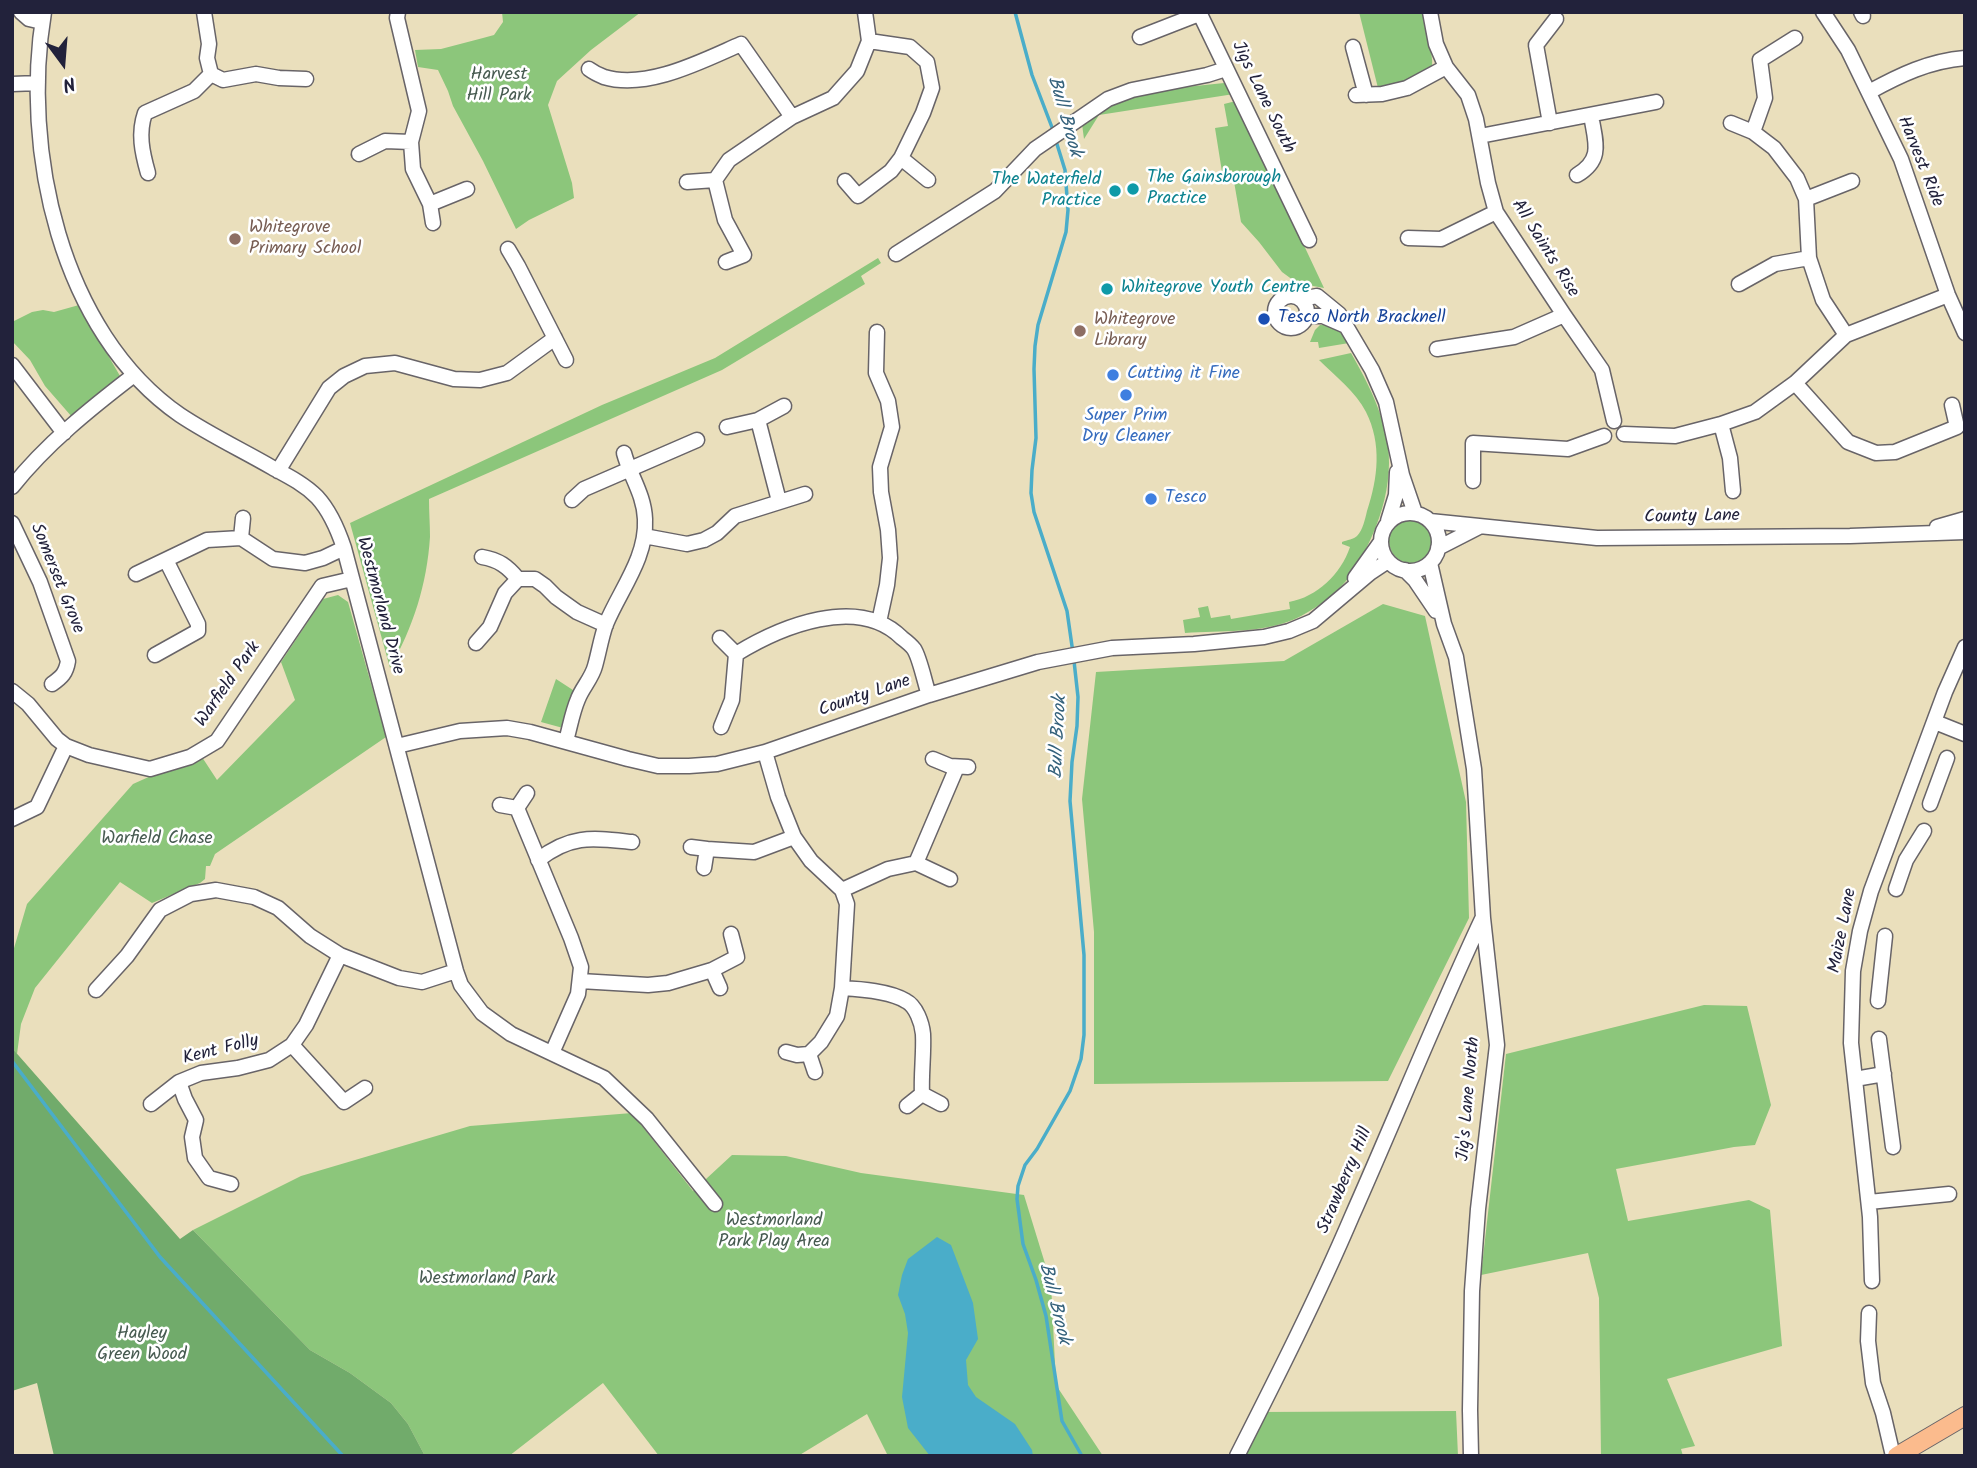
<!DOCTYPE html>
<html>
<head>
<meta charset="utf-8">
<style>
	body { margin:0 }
	#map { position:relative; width:1977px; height:1468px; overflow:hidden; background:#eadfbc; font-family:Kalam,sans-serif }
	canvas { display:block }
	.frame { position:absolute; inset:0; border:14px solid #22223b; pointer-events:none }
	.north { position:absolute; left:28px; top:28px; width:70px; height:70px; -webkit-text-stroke:5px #fff; paint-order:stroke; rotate:164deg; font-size:19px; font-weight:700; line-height:28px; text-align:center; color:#22223b }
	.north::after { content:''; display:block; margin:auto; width:24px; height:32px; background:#22223b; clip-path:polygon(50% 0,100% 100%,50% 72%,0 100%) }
</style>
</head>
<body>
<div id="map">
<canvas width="1977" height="1468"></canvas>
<div class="frame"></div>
<div class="north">N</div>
</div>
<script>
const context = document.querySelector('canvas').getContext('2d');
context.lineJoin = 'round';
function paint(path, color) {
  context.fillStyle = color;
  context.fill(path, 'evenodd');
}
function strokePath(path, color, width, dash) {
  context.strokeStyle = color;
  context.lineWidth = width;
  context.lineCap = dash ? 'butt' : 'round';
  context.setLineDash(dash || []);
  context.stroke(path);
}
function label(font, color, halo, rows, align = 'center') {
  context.font = font + ' Kalam,sans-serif';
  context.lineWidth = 5;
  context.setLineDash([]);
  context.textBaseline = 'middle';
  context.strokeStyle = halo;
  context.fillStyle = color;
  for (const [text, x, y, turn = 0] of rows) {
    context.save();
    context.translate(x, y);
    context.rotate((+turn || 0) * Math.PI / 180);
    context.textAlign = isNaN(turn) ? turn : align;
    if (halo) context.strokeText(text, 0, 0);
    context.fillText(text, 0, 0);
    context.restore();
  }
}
paint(new Path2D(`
	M502,12H641L591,50L557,81L548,105L572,183L574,198L529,220L516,229L483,161L453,106L448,91L438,70L418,67L415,50L441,49L483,38L494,35L503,22Z
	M1359,12H1423C1423,32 1434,49 1432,68L1405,84L1378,88Z
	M1224,83L1234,94L1099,115L1084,139L1082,124L1109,101L1157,90Z
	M1236,101L1324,288L1297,283L1282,272L1259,242L1241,222L1232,170L1222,172L1215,128L1228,126L1224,104Z
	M878,258L881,263L861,276L865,284L722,370L429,499C429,512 430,525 430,537C427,584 413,628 390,668L350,523L602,405L715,358Z
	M79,305L120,376L72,417L45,386L30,360L12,341V322L32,312L43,310L54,312Z
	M1320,325C1340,325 1340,327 1349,343L1319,348L1318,342H1310L1315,330Z
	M1351,353C1367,381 1384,414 1388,446C1394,492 1373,545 1346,581C1334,596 1312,611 1295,619C1261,634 1221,630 1185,633L1183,620L1200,617L1198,608L1208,606L1211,618L1230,615L1231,619L1290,609L1289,602C1317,597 1341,574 1350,547L1342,544V542C1347,540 1354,539 1357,536C1363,530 1365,519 1367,511C1378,478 1382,444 1366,412C1356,392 1335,376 1319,360Z
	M1389 541a23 23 0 1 1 46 0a23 23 0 1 1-46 0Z
	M338,595L348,602L386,737L215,854L210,866H206L205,879L200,883L152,903L120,882L35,988L21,1024L17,1054L12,1048V955L27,904L133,784L200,754L217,780L295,700L281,662L323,599Z
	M1383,604L1425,616L1466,802L1469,918L1388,1081L1094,1084V932L1082,799L1096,672L1284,661Z
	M556,679L576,692L563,728L541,722Z
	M1704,1005L1747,1006L1771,1105L1755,1145L1734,1147L1616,1169L1628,1221L1749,1200L1770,1210L1782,1346L1667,1379L1695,1446L1681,1449L1683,1456H1601L1599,1298L1588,1253L1481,1275L1506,1054Z
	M632,1113L693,1191L732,1155L786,1156L861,1173L1024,1195L1051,1283L1056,1385L1103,1456H888L867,1414L798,1456H659L603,1383L509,1456H425L408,1424L391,1403L350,1373L310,1350L193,1230L301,1176L470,1126Z
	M1456,1411L1458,1456H1245L1262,1412Z`), '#8cc67b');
paint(new Path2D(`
	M12,1048L180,1239L193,1230L310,1350L350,1373L391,1403L408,1424L425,1456H54L37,1383L12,1391Z`), '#71ab6b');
paint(new Path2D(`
	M937,1237L951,1245L973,1303L978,1339L966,1360L968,1385L976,1397L1015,1424L1032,1450L1033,1456H930L908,1428L902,1397L908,1333L905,1314L898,1295L902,1275L908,1259Z`), '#4aadc9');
strokePath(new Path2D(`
	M1015,12L1032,75L1053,130
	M1056,141L1065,170L1068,210L1066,232L1038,325L1035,346L1034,369L1036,438L1032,470L1031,493L1034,512L1067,611L1073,653
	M1074,661L1078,697L1077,726L1072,762L1070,801L1084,955V1035L1081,1059L1070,1091L1037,1149L1025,1165L1018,1186L1017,1199L1023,1244L1036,1280L1046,1316L1062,1421L1082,1456
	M12,1061L160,1257L343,1456`), '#4aadc9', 3.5);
const minor = new Path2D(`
	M21,12L29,19L42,22
	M44,12C21,149 60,332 180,415C210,435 242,450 273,468C288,476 304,484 317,497C330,511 338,530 344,548L456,971L461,985L482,1013L511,1034L604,1078L647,1119L715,1204
	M204,12L209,44L207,58L211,74L223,80L256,74L279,78L306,79
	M398,12L397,18L419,111L411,142L413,169L430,204L433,223
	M1199,12L1309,240
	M1430,12L1436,44L1446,67L1468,95L1476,119L1488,183L1496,212L1564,315L1602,370L1614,421
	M1823,12L1848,50L1901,159L1948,295L1965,333
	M1861,12L1863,16
	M1140,37L1199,14
	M1353,47L1366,95
	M589,69C593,72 599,75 604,77C647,90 702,61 741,44L792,117
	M12,84L38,83
	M1869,92C1900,75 1929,61 1965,58
	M1356,95L1382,94L1407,88L1446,67
	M1550,123L1536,45L1556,19
	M1731,123L1753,132L1774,148L1797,178L1806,199L1809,258L1823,300L1846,335
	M1753,132L1765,98L1760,60L1795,38
	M1480,136L1656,102
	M359,154L385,141L411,142
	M901,158L928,180
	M148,173C142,152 138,133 145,113L194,91L211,74
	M1577,175C1604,159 1595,141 1591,115
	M845,181L858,196L891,171L901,158L923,113L932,88L927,62L910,47L869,41
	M687,182L715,180
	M1806,199L1852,181
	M430,204L467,189
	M1408,238L1441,239L1496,212
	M508,249L518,266L566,360
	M896,254L995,191L1035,149L1108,99L1132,90L1207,75L1226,69
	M726,262L744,255L725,220L715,180L729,160L792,117L833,98L857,71L869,41L865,12
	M1739,284L1775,264L1809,258
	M1275 312a16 16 0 1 1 32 0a16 16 0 1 1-32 0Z
	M1301,299L1317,296L1339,314L1372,370L1386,402L1402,475L1415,513
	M1307,316H1323L1346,326
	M877,332L876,373L888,401L892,427L880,467L881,492L888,530L890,558L887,585L879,622
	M1437,349L1514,337L1564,315
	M12,365L64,433
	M1795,383L1848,442L1876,453L1895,452L1957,427L1952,405
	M1721,424L1730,458L1733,491
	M727,427L758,420
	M1624,434L1675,436L1721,424L1755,412L1795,383L1846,335L1948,295
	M278,471L329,388L344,376L365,366L395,363L454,379L480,380L507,373L555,338
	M1473,481V443L1568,449L1604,436
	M12,487C46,444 91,408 134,375
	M572,500L584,489L697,440
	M779,501L758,420L784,406
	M1381 542a29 29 0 1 1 58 0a29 29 0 1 1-58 0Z
	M1388,521L1396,495L1397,472
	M1430,521L1597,538L1850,536L1965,532
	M12,523L40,582L68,661C66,673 62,677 52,684
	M1937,527L1965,519
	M644,536L687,544L704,540L717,533L735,516L805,494
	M241,538L243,518
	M1438,548L1479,527
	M482,557C499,560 507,566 518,579H535L545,586L556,597L577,612L606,625
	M1430,563L1444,624L1456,657L1474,769L1483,918L1497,1045L1478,1209L1472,1291L1470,1410L1471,1456
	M1405,570L1415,580L1436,611
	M136,574L207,540L241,538L273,559L305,563L323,558L344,548
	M1355,578L1380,543
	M720,638L736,654
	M476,643L490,627L505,593L518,579
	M155,655L198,631V624L166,560
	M12,691L28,704L57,739L66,746L89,755L150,769L190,757L217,741L322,586L352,579
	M1935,722L1965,734
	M721,727L732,700L736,654C780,627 858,594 902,638C906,641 911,645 914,649C920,658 925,684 929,695
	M566,741C570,727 572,713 578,699C582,688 592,678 595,666C599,652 601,638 606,624C620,590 647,558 645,519C644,494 630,476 624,453
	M397,746L460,731L507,728L530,732L628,759L658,766H689L717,764L765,752L929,695L1038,662L1112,648L1194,644L1264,637L1289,631L1313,621L1370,573L1388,561
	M765,752L778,797L794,837L811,861L842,890L847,904L842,988L837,1016L821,1042L809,1054L797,1055L786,1052
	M933,759L950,766L968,767
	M1930,804L1947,758
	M500,805L517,808L527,793
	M517,808L571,938L581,967L578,994L552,1053
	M12,819L37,807L66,746
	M691,847L707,849
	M538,860C571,834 593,838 632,842
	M916,863L950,879
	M704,868L707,849L754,852L794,837
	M1896,889L1906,860L1924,831
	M842,890L888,869L916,863L957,767
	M712,970L737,957L731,934
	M580,981L648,985L668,983L712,970L720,988
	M842,988C860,989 890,991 906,1001C916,1006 922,1023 923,1034C924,1054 921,1074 922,1094
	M96,990L127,956L160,910L191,894L216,890L254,897L278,908L310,936L340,955L399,978L422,982L456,971
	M1878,1001L1885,936
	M1879,1039L1893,1147
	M292,1045L344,1102L365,1088
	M809,1054L815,1072
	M1855,1079L1884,1074
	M151,1104L179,1082
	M907,1106L922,1094L941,1104
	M231,1184L209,1178L195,1158L192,1137L196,1120L185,1099L179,1082L201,1073L238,1068L269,1060L292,1045L306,1025L340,955
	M1869,1202L1949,1194
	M1872,1281L1870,1217L1851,1043L1853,971L1860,931L1871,891L1945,692L1965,647
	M1869,1313L1868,1341L1873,1383L1883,1413L1893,1456
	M1237,1456C1277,1377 1317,1298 1352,1216C1396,1117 1436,1017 1482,919`);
const major = new Path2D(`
	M1897,1456L1965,1416`);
strokePath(minor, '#686468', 17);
strokePath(major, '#686468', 20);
strokePath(minor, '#fff', 14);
strokePath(major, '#fbbb8d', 18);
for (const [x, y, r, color] of [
	[1133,189,7,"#0f9aa8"],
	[1115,191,7,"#0f9aa8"],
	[235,239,7,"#8d6e63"],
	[1107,289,7,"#0f9aa8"],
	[1264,319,7,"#1a4fb4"],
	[1080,331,7,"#8d6e63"],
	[1113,375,7,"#3f7fe0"],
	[1126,395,7,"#3f7fe0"],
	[1151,499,7,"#3f7fe0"]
]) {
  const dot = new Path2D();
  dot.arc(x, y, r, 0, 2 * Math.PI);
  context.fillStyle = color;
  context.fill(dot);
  strokePath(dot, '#fff', 2.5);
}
label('18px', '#475b51', '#fff', [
	["Harvest",499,76],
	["Hill Park",499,97],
	["Warfield Chase",157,840],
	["Westmorland",774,1222],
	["Park Play Area",774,1243],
	["Westmorland Park",487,1280],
	["Hayley",142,1335],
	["Green Wood",142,1356]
]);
label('18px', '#22223b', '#fff', [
	["Jigs Lane South",1262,98,64],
	["Harvest Ride",1919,162,68],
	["All Saints Rise",1544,249,58],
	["County Lane",1692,518,-1],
	["Somerset Grove",56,579,68],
	["Westmorland Drive",379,606,75],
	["Warfield Park",229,685,-55],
	["County Lane",865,697,-19],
	["Maize Lane",1844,931,-79],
	["Kent Folly",221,1051,-14],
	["Jig's Lane North",1470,1099,-85],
	["Strawberry Hill",1346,1181,-67]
]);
label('18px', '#0d838f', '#fff', [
	["The Gainsborough",1147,179],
	["Practice",1147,200],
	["The Waterfield",1101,181,"right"],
	["Practice",1101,202,"right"],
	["Whitegrove Youth Centre",1121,289]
], 'left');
label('18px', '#785e54', '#fff', [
	["Whitegrove",249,229],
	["Primary School",249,250],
	["Whitegrove",1094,321],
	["Library",1094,342]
], 'left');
label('18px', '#164399', '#fff', [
	["Tesco North Bracknell",1278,319]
], 'left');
label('18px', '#366cbe', '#fff', [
	["Cutting it Fine",1127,375],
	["Super Prim",1126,417,"center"],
	["Dry Cleaner",1126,438,"center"],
	["Tesco",1165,499]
], 'left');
label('italic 19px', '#34617b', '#fff', [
	["Bull Brook",1063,117,74],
	["Bull Brook",1060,737,-87],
	["Bull Brook",1053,1304,76]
]);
</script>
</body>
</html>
